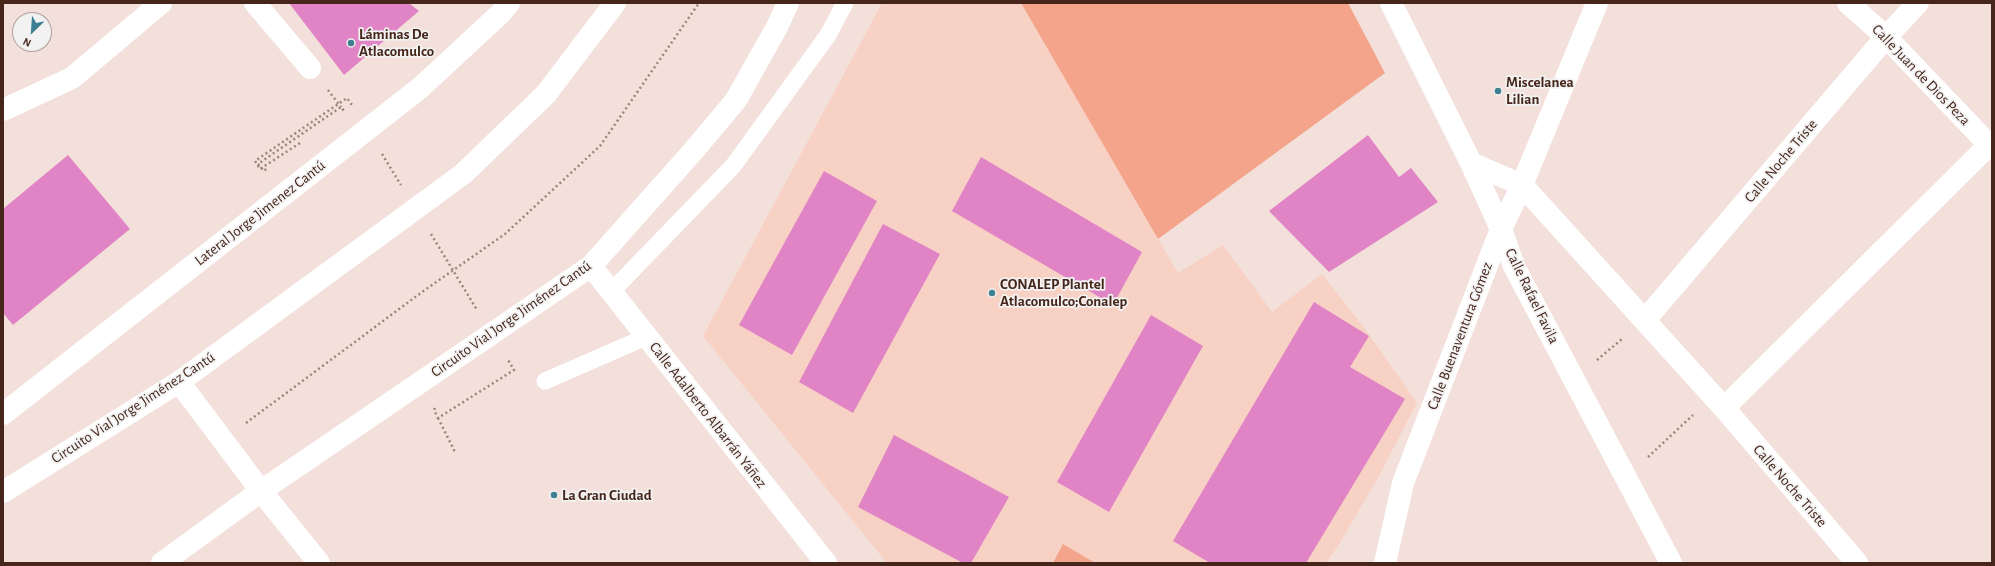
<!DOCTYPE html>
<html>
<head>
<meta charset="utf-8">
<style>
	body { margin:0 }
	#map { position:relative; width:1995px; height:566px; overflow:hidden; background:#f3e0db; font-family:"Alegreya Sans",sans-serif }
	canvas { display:block }
	.frame { position:absolute; inset:0; border:4px solid #46251a; pointer-events:none }
	.north { position:absolute; left:12px; top:12px; width:40px; height:40px; box-sizing:border-box; background:#f2f2f2; border:1px solid #ada09c; border-radius:50%; rotate:205deg; font-size:11px; font-weight:700; line-height:16px; text-align:center; color:#46251a }
	.north::after { content:''; display:block; margin:auto; width:14px; height:18px; background:#3e7f91; clip-path:polygon(50% 0,100% 100%,50% 72%,0 100%) }
</style>
</head>
<body>
<div id="map">
<canvas width="1995" height="566"></canvas>
<div class="frame"></div>
<div class="north">N</div>
</div>
<script>
const context = document.querySelector('canvas').getContext('2d');
context.lineJoin = 'round';
function paint(path, color) {
  context.fillStyle = color;
  context.fill(path, 'evenodd');
}
function strokePath(path, color, width, dash) {
  context.strokeStyle = color;
  context.lineWidth = width;
  context.lineCap = dash ? 'butt' : 'round';
  context.setLineDash(dash || []);
  context.stroke(path);
}
function label(font, color, halo, rows, align = 'center') {
  context.font = font + ' "Alegreya Sans",sans-serif';
  context.lineWidth = 3.5;
  context.setLineDash([]);
  context.textBaseline = 'middle';
  context.strokeStyle = halo;
  context.fillStyle = color;
  for (const [text, x, y, turn = 0] of rows) {
    context.save();
    context.translate(x, y);
    context.rotate((+turn || 0) * Math.PI / 180);
    context.textAlign = isNaN(turn) ? turn : align;
    if (halo) context.strokeText(text, 0, 0);
    context.fillText(text, 0, 0);
    context.restore();
  }
}
paint(new Path2D(`
	M882,3H1021L1178,273L1223,245L1272,312L1322,274L1366,330L1417,403L1380,474L1338,546L1326,563H887L703,336Z`), '#f8d1c5');
paint(new Path2D(`
	M1021,3H1348L1385,73L1158,239Z
	M1063,544L1095,563H1053Z`), '#f3a48a');
paint(new Path2D(`
	M289,3H409L419,11L344,75Z
	M1368,135L1399,177L1411,168L1438,202L1329,272L1269,211Z
	M68,155L130,229L13,325L3,313V209Z
	M981,157L1142,252L1113,305L952,211Z
	M824,171L877,201L792,355L739,325Z
	M883,224L940,254L853,413L799,382Z
	M1314,302L1369,336L1350,367L1405,399L1306,563H1210L1173,541Z
	M1151,315L1203,346L1109,512L1057,482Z
	M894,435L1009,497L971,563H963L858,507Z`), '#e184c5');
strokePath(new Path2D(`
	M328,90L341,107
	M300,143L260,169L255,161L347,98L352,105
	M382,154L401,185
	M266,169L264,171L258,164L341,107L344,111
	M431,234L477,310
	M1597,360L1622,339
	M435,408L434,410L438,418L514,370L507,358
	M438,418L455,452
	M246,423L422,292L505,234L600,146L699,3
	M1648,457L1693,415`), '#9d837b', 2.5, [2, 3]);
strokePath(new Path2D(`
	M611,292L733,166L828,35L845,3
	M545,381L646,337`), '#fff', 17);
strokePath(new Path2D(`
	M255,3L310,68
	M1391,3L1471,163L1501,229L1514,266L1526,289L1671,563
	M1848,3L1886,37L1992,148
	M3,110L72,78L161,3
	M1471,163L1522,185L1724,408L1857,563
	M591,266L826,563
	M1645,320L1886,37L1918,3
	M1724,408L1992,142
	M1385,563L1403,483L1501,229L1522,185L1597,3`), '#fff', 22);
strokePath(new Path2D(`
	M3,414L420,88L501,13L509,3
	M261,491L319,563`), '#fff', 22);
strokePath(new Path2D(`
	M179,382L261,491
	M3,492L179,382L463,174L546,94L615,3
	M162,563L261,491L591,266L695,149L736,100L777,27L788,3`), '#fff', 22);
for (const [x, y, r, color] of [
	[351,43,4,"#3e7f91"],
	[1498,91,4,"#3e7f91"],
	[992,293,4,"#3e7f91"],
	[554,495,4,"#3e7f91"]
]) {
  const dot = new Path2D();
  dot.arc(x, y, r, 0, 2 * Math.PI);
  context.fillStyle = color;
  context.fill(dot);
  strokePath(dot, '#f2f2f2', 1.5);
}
label('bold 15px', '#46251a', '#f2f2f2', [
	["Láminas De",359,34],
	["Atlacomulco",359,51],
	["Miscelanea",1506,82],
	["Lilian",1506,99],
	["CONALEP Plantel",1000,284],
	["Atlacomulco;Conalep",1000,301],
	["La Gran Ciudad",562,495]
], 'left');
label('15px', '#46251a', '#f2f2f2', [
	["Calle Juan de Dios Peza",1921,75,46],
	["Calle Noche Triste",1781,161,-50],
	["Lateral Jorge Jimenez Cantú",260,213,-38],
	["Calle Rafael Favila",1532,296,64],
	["Circuito Vial Jorge Jiménez Cantú",511,319,-35],
	["Calle Buenaventura Gómez",1460,336,-69],
	["Circuito Vial Jorge Jiménez Cantú",133,408,-33],
	["Calle Adalberto Albarrán Yáñez",708,415,52],
	["Calle Noche Triste",1790,486,49]
]);
</script>
</body>
</html>
